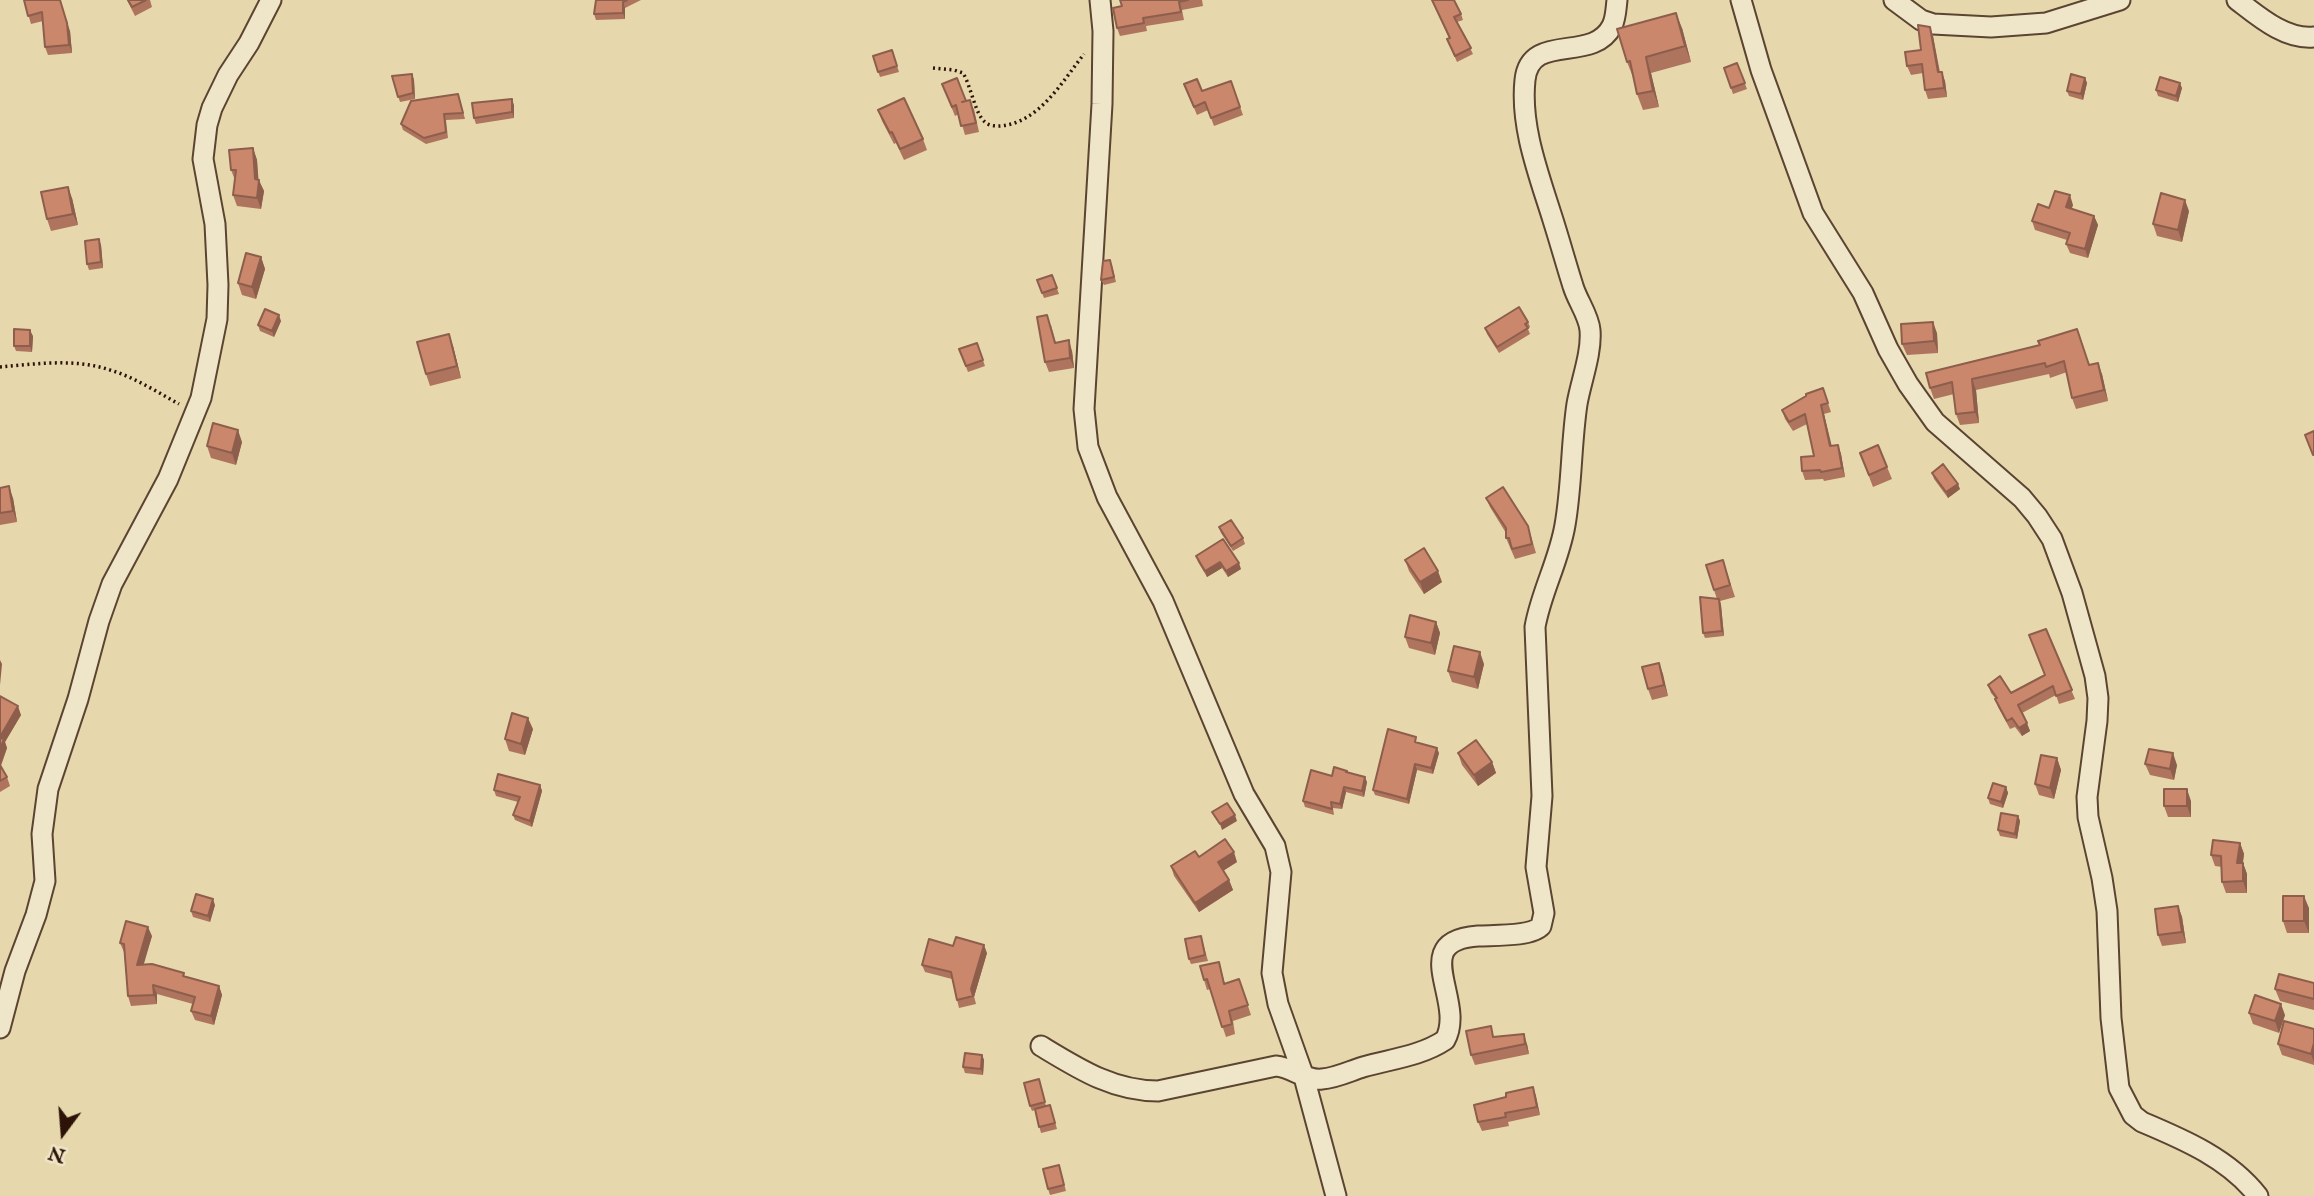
<!DOCTYPE html>
<html>
<head>
<meta charset="utf-8">
<style>
	body { margin:0 }
	#map { position:relative; width:2314px; height:1196px; overflow:hidden; background:#e6d8ac; font-family:"IM FELL English",serif }
	canvas { display:block }
	.north { position:absolute; left:28px; top:1098px; width:70px; height:70px; -webkit-text-stroke:5px #efe6c9; paint-order:stroke; rotate:196deg; font-size:19px; font-weight:700; line-height:28px; text-align:center; color:#2d1208 }
	.north::after { content:''; display:block; margin:auto; width:24px; height:32px; background:#2d1208; clip-path:polygon(50% 0,100% 100%,50% 72%,0 100%) }
</style>
</head>
<body>
<div id="map">
<canvas width="2314" height="1196"></canvas>
<div class="north">N</div>
</div>
<script>
const context = document.querySelector('canvas').getContext('2d');
context.lineJoin = 'round';
function strokePath(path, color, width, dash) {
  context.strokeStyle = color;
  context.lineWidth = width;
  context.lineCap = dash ? 'butt' : 'round';
  context.setLineDash(dash || []);
  context.stroke(path);
}
function paint(path, color) {
  context.fillStyle = color;
  context.fill(path, 'evenodd');
}
const minor = new Path2D(`
	M1100,0L1103,31L1102,104L1084,409L1088,447L1107,497L1163,601L1244,794L1275,846L1281,872L1272,973L1278,1004L1304,1077L1336,1196
	M1741,0L1761,70L1813,213L1863,293L1888,349L1908,384L1935,422L2022,498L2037,516L2052,539L2072,593L2095,676L2098,698L2097,721L2087,797L2088,817L2102,878L2107,911L2111,1018L2119,1088L2133,1115L2142,1122C2185,1140 2229,1159 2258,1196
	M1894,0L1921,20L1933,24L1991,27L2046,23L2120,0
	M2237,0C2258,16 2285,40 2314,37
	M0,1028L15,971L36,915L45,881L42,834L48,789L78,699L99,621L112,584L168,479L201,398L217,319L218,285L215,224L203,159L207,125L212,108L228,75L249,43L271,0
	M1041,1046C1079,1069 1113,1091 1158,1091L1276,1066C1292,1067 1305,1081 1322,1079C1336,1078 1350,1071 1363,1067C1391,1059 1421,1056 1445,1040C1467,1001 1406,941 1478,936C1493,935 1531,937 1541,926L1544,913L1536,867L1542,796L1535,627C1541,592 1559,561 1565,525C1572,485 1571,444 1577,404C1581,381 1592,353 1590,330C1589,316 1577,300 1573,286C1566,264 1560,242 1553,220C1539,175 1520,127 1525,80C1530,31 1593,64 1612,26C1616,18 1616,8 1617,0`);
strokePath(minor, '#5b4431', 23);
strokePath(new Path2D(`
	M933,68L954,70L963,73C971,86 975,114 985,122C989,126 995,126 1000,126C1039,123 1062,82 1084,54
	M0,367C35,364 75,358 110,370C134,377 157,392 179,404`), '#2d1208', 3.5, [2, 3.5]);
strokePath(minor, '#efe6c9', 19);
paint(new Path2D(`
	M24,0L70,31L72,53L48,55L45,47L43,21L31,24Z
	M127,0H150L152,7L135,16Z
	M596,0H641L625,8V19L596,20L594,14Z
	M1120,0H1202L1203,6L1182,10L1184,20L1146,26L1147,31L1120,36L1117,28L1122,6Z
	M1432,0L1461,14L1463,20L1457,22L1473,54L1457,62L1447,39L1449,38Z
	M1930,27L1933,36L1940,72L1945,81L1947,97L1928,99L1925,90L1923,73L1911,75L1907,66L1921,50Z
	M1682,28L1691,62L1651,73L1659,107L1643,110L1637,94L1633,77L1627,62Z
	M892,50L899,72L880,77L873,56Z
	M1737,63L1747,89L1733,94L1724,68Z
	M412,74L414,80L415,99L400,102L392,76Z
	M2085,78L2087,83L2083,100L2069,96L2067,91Z
	M1231,81L1243,115L1214,126L1208,110L1197,115L1184,84L1202,91Z
	M942,84L967,101L974,109L979,132L965,135L959,114L955,116Z
	M2182,88L2178,102L2158,96L2156,90Z
	M460,100L465,119L446,120L448,138L426,144L403,130L401,124Z
	M514,105V118L476,124L474,118Z
	M878,110L923,139L927,150L904,160L896,143L894,144L882,121Z
	M253,148L257,160L258,180L264,191L261,209L237,206L233,195L235,180L231,170Z
	M72,198L78,225L51,231L47,219Z
	M2073,205L2071,209L2094,216L2098,225L2088,258L2070,253L2066,244L2067,240L2035,230L2032,221L2049,208Z
	M2189,211L2182,242L2157,236L2153,224Z
	M101,245L103,268L89,270L87,264Z
	M261,257L265,269L256,299L242,295L238,283Z
	M1112,265L1116,282L1104,285L1101,280Z
	M1052,275L1059,294L1044,298L1037,280Z
	M281,321L274,337L260,331L258,325Z
	M1528,322L1530,327L1528,329L1530,334L1499,353L1487,334L1485,328Z
	M1051,325L1056,343L1072,351L1074,368L1049,372L1045,362Z
	M1937,333L1938,353L1907,355L1902,344Z
	M33,336L32,352L16,351L14,346Z
	M977,343L985,366L968,372L959,349Z
	M2040,345L2089,365L2102,374L2108,401L2076,409L2072,398L2067,372L2050,378L2049,374L1976,390L1979,423L1960,425L1956,414L1954,394L1934,399L1930,388Z
	M453,346L461,378L430,386L426,374Z
	M1823,388L1831,412L1824,414L1831,446L1838,445L1841,454L1845,477L1824,481L1823,479L1805,480L1802,471L1814,456L1807,424L1793,431L1785,419L1782,410Z
	M242,442L236,465L211,458L207,446Z
	M1860,453L1887,467L1892,479L1873,487Z
	M1932,473L1960,489L1948,498L1934,479Z
	M0,488L13,498L17,522L0,525Z
	M1486,498L1528,526L1536,553L1515,559L1506,538V533L1490,507Z
	M1219,527L1243,538L1245,544L1233,551L1221,533Z
	M1196,556L1241,569L1228,577L1222,568L1207,577L1198,562Z
	M1405,560L1442,582L1424,594L1409,571Z
	M1723,560L1735,597L1720,601L1721,605L1724,636L1705,638L1703,633L1717,599L1714,590Z
	M1436,622L1440,633L1435,655L1409,648L1405,637Z
	M2046,629L2075,699L2059,704L2056,695L2022,713L2030,731L2022,736L2015,727L2010,729L1998,707L1996,699L1991,693L1988,685L2011,693L2045,675Z
	M1659,663L1668,696L1652,700L1648,689Z
	M1484,664L1478,689L1452,682L1448,671Z
	M0,696L21,715L5,742L7,748L1,766L7,777L10,786L0,792Z
	M533,729L525,755L509,751L505,739Z
	M1418,743L1439,753L1433,774L1417,770L1409,804L1375,795L1373,790Z
	M1458,753L1492,762L1496,773L1478,786L1462,765Z
	M2057,758L2061,770L2054,799L2039,795L2035,784Z
	M2145,764L2177,765L2174,780L2150,775Z
	M1347,771L1348,773L1367,782L1364,797L1346,792L1342,809L1333,808L1334,815L1305,807L1303,801L1332,776Z
	M540,785L542,791L532,827L515,820L513,815L518,802L496,796L494,790Z
	M2006,787L2008,793L2003,808L1990,804L1988,798Z
	M2191,801V817H2168L2164,806Z
	M2018,816L2020,821L2017,839L2000,836L1998,830Z
	M2240,843L2244,854L2243,863L2247,874V893H2226L2222,882V867L2215,866L2211,855Z
	M1199,857L1237,862L1223,871L1229,880L1233,890L1199,912L1174,876L1171,866Z
	M215,905L210,922L193,917L191,911Z
	M2178,906L2182,917L2186,943L2162,946L2158,935Z
	M2309,908V933H2287L2283,921Z
	M152,936L143,964L184,973L185,977L219,986L222,995L214,1025L195,1020L191,1011L193,1004L157,994V1004L131,1006L128,996L124,952L120,943Z
	M1201,936L1208,961L1191,964L1189,959Z
	M953,946L987,953L974,997L976,1004L959,1008L952,979L925,972L922,965Z
	M1219,962L1225,984L1239,979L1251,1015L1233,1021L1235,1034L1226,1037L1210,989L1207,990L1204,980Z
	M2314,983V1010L2280,1001L2275,989Z
	M2249,1013L2285,1015L2279,1033L2253,1024Z
	M2314,1029V1065L2282,1055L2278,1044Z
	M1495,1037L1527,1044L1529,1054L1475,1065L1471,1055Z
	M982,1055L984,1060L983,1075L965,1073L963,1067Z
	M1039,1079L1046,1106L1052,1111L1057,1129L1041,1133L1035,1110L1032,1111L1030,1106Z
	M1533,1087L1540,1115L1508,1122L1509,1126L1482,1131L1478,1122L1506,1097Z
	M1059,1165L1066,1191L1050,1195L1048,1189Z`), '#ae745d');
paint(new Path2D(`
	M60,0L70,31L72,53L69,45Z
	M623,2L625,8V19L623,13Z
	M1676,13L1682,28L1691,62L1685,46Z
	M1930,27L1933,36L1941,81L1938,72Z
	M1646,57L1651,73L1659,107L1653,91Z
	M1942,72L1945,81L1947,97L1944,88Z
	M412,74L414,80L415,99L413,93Z
	M2085,78L2087,83L2083,100L2081,94Z
	M2180,83L2182,88L2178,102L2176,96Z
	M512,99L514,105V118L512,112Z
	M253,148L257,160L259,186V180L264,191L261,209L257,198Z
	M68,187L72,198L78,225L73,214Z
	M2070,195L2073,205L2069,217L2066,207Z
	M2185,200L2189,211L2182,242L2178,230Z
	M2094,216L2098,225L2088,258L2085,249Z
	M99,239L101,245L103,268L101,262Z
	M261,257L265,269L256,299L252,287Z
	M279,315L281,321L274,337L272,331Z
	M1933,322L1937,333L1938,353L1934,341Z
	M30,330L33,336L32,352L30,346Z
	M449,334L453,346L461,378L457,366Z
	M1069,340L1072,351L1074,368L1070,358Z
	M2098,363L2102,374L2108,401L2104,390Z
	M1972,379L1976,390L1979,423L1975,412Z
	M1821,405L1824,414L1834,455L1830,446Z
	M238,430L242,442L236,465L232,453Z
	M1838,445L1841,454L1845,477L1842,468Z
	M1958,484L1960,489L1948,498L1946,492Z
	M9,486L13,498L17,522L13,511Z
	M1220,562L1222,568L1207,577L1205,571Z
	M1239,563L1241,569L1228,577L1226,571Z
	M1438,571L1442,582L1424,594L1420,582Z
	M1719,599L1721,605L1724,636L1722,631Z
	M1436,622L1440,633L1435,655L1431,643Z
	M1480,652L1484,664L1478,689L1474,677Z
	M0,660L2,664L0,685Z
	M1659,663L1663,674L1668,696L1664,685Z
	M18,706L21,715L5,742L7,748L0,767V737Z
	M528,718L533,729L525,755L521,744Z
	M2027,723L2030,731L2022,736L2019,728Z
	M1437,748L1439,753L1433,774L1431,768Z
	M2173,753L2177,765L2174,780L2170,769Z
	M2057,758L2061,770L2054,799L2050,788Z
	M1492,762L1496,773L1478,786L1474,775Z
	M1415,764L1417,770L1409,804L1407,799Z
	M1365,777L1367,782L1364,797L1362,791Z
	M540,785L542,791L532,827L530,821Z
	M1344,787L1346,792L1342,809L1340,804Z
	M2006,787L2008,793L2003,808L2001,802Z
	M2187,789L2191,801V817L2187,806Z
	M1235,815L1237,821L1222,830L1220,824Z
	M2018,816L2020,821L2017,839L2015,834Z
	M2240,843L2244,854L2241,874L2237,863Z
	M1234,852L1237,862L1221,872L1218,862Z
	M2243,863L2247,874V893L2243,881Z
	M1229,880L1233,890L1199,912L1195,903Z
	M2304,896L2309,908V933L2304,921Z
	M213,899L215,905L210,922L208,916Z
	M2178,906L2182,917L2186,943L2182,932Z
	M148,927L152,936L141,974L137,965Z
	M984,945L987,953L974,997L976,1004L971,989Z
	M153,985L157,994V1004L154,995Z
	M219,986L222,995L214,1025L211,1016Z
	M2281,1004L2285,1015L2279,1033L2275,1021Z
	M1524,1034L1527,1044L1529,1054L1525,1044Z
	M2314,1043V1062L2311,1054Z
	M982,1055L984,1060L983,1075L981,1069Z
	M1533,1087L1536,1096L1540,1115L1537,1107Z`), '#8d5e4c');
const building = new Path2D(`
	M24,0H60L67,23L69,45L45,47L42,12L28,16Z
	M128,0H146L132,7Z
	M596,0H627L623,2V13L594,14Z
	M1120,0H1188L1179,2L1181,12L1143,18L1144,23L1117,28L1113,8L1122,6Z
	M1432,0H1454L1461,14L1454,17L1471,48L1455,56L1447,39L1450,38Z
	M1676,13L1685,46L1646,57L1653,91L1637,94L1630,61L1627,62L1617,29Z
	M1918,25L1930,27L1938,72H1942L1944,88L1925,90L1922,64L1907,66L1905,52L1921,50Z
	M892,50L897,66L878,72L873,56Z
	M1737,63L1745,83L1731,88L1724,68Z
	M412,74L413,93L398,97L392,76Z
	M2071,74L2085,78L2081,94L2067,91Z
	M2160,77L2180,83L2176,96L2156,90Z
	M957,78L966,101L962,102L970,100L976,123L961,126L956,105L952,107L942,84Z
	M1197,79L1202,91L1231,81L1240,107L1211,118L1205,102L1194,107L1184,84Z
	M458,94L463,113L444,114L446,132L424,138L401,124L411,101Z
	M904,98L923,139L900,149L892,132L890,133L878,110Z
	M512,99V112L474,118L472,103Z
	M253,148L255,179L259,180L257,198L233,195L236,170H231L229,150Z
	M68,187L73,214L47,219L41,192Z
	M2055,191L2070,195L2066,207L2094,216L2085,249L2066,244L2070,233L2032,221L2038,204L2049,208Z
	M2161,193L2185,200L2178,230L2153,224Z
	M99,239L101,262L87,264L85,241Z
	M246,253L261,257L252,287L238,283Z
	M1110,260L1114,277L1101,280L1103,261Z
	M1052,275L1057,288L1042,293L1037,280Z
	M1519,307L1528,322L1525,324L1528,328L1497,347L1485,328Z
	M265,309L279,315L272,331L258,325Z
	M1047,315L1055,343L1069,340L1070,358L1045,362L1037,317Z
	M1933,322L1934,341L1902,344L1901,324Z
	M14,329L30,330V346H14Z
	M2077,329L2089,365L2098,363L2104,390L2072,398L2064,361L2046,367L2045,363L1972,379L1975,412L1956,414L1952,382L1930,388L1926,373L2040,345L2038,341Z
	M449,334L457,366L426,374L417,342Z
	M977,343L983,360L966,366L959,349Z
	M1823,388L1828,403L1821,405L1830,446L1838,445L1842,468L1821,472L1820,470L1802,471L1801,457L1814,456L1805,414L1789,422L1782,410L1806,396V394Z
	M213,423L238,430L232,453L207,446Z
	M2314,431V455H2313L2305,435Z
	M1878,445L1887,467L1869,475L1860,453Z
	M1943,464L1958,484L1946,492L1932,473Z
	M9,486L13,511L0,513V488Z
	M1503,487L1528,526L1532,544L1512,549L1509,538H1506V528L1486,498Z
	M1231,520L1243,538L1231,546L1219,527Z
	M1223,539L1239,563L1226,571L1220,562L1205,571L1196,556Z
	M1424,548L1438,571L1420,582L1405,560Z
	M1723,560L1730,585L1714,590L1706,565Z
	M1700,597L1719,599L1722,631L1703,633Z
	M1410,615L1436,622L1431,643L1405,637Z
	M2046,629L2072,690L2056,696L2053,686L2018,705L2027,723L2019,728L2012,718L2007,721L1995,699L1997,698L1988,685L2000,676L2011,693L2045,675L2029,635Z
	M1454,646L1480,652L1474,677L1448,671Z
	M1659,663L1664,685L1648,689L1642,667Z
	M0,696L18,706L0,737Z
	M512,713L528,718L521,744L505,739Z
	M1388,729L1416,737L1415,742L1437,748L1431,768L1415,764L1407,799L1373,790Z
	M0,738L4,739L0,749Z
	M1476,740L1492,762L1474,775L1458,753Z
	M2149,749L2173,753L2170,769L2145,764Z
	M2041,755L2057,758L2050,788L2035,784Z
	M0,765L7,777L0,781Z
	M1334,767L1347,771L1346,772L1365,777L1362,791L1344,787L1340,804L1331,802L1332,809L1303,801L1311,770L1332,776Z
	M498,774L540,785L530,821L513,815L520,797L494,790Z
	M1993,783L2006,787L2001,802L1988,798Z
	M2164,789H2187V806H2164Z
	M1227,803L1235,815L1220,824L1212,812Z
	M2001,813L2018,816L2015,834L1998,830Z
	M1225,839L1234,852L1218,862L1229,880L1195,903L1171,866L1195,851L1199,857Z
	M2213,840L2240,843L2237,863H2243V881L2222,882L2221,856L2211,855Z
	M196,894L213,899L208,916L191,911Z
	M2283,896H2304V921H2283Z
	M2178,906L2182,932L2158,935L2155,909Z
	M126,921L148,927L137,965L152,964L184,973L183,976L219,986L211,1016L191,1011L195,997L153,985L154,995L128,996L124,944L120,943Z
	M1201,936L1205,955L1189,959L1185,939Z
	M956,937L984,945L971,989L973,996L957,1000L951,972L922,965L929,939L953,946Z
	M1219,962L1224,984L1239,979L1248,1005L1229,1011L1232,1024L1222,1027L1207,979L1204,980L1200,966Z
	M2279,974L2314,983V999L2275,989Z
	M2255,995L2281,1004L2275,1021L2249,1013Z
	M2284,1021L2314,1029V1043L2311,1054L2278,1044Z
	M1491,1026L1493,1037L1524,1034L1525,1044L1471,1055L1466,1031Z
	M965,1053L982,1055L981,1069L963,1067Z
	M1039,1079L1045,1102L1030,1106L1024,1083Z
	M1533,1087L1537,1107L1505,1113L1506,1117L1478,1122L1474,1105L1506,1097V1093Z
	M1050,1105L1055,1123L1039,1127L1035,1109Z
	M1059,1165L1064,1185L1048,1189L1043,1169Z`);
paint(building, '#ca876c');
strokePath(building, '#8d5e4c', 2);
</script>
</body>
</html>
